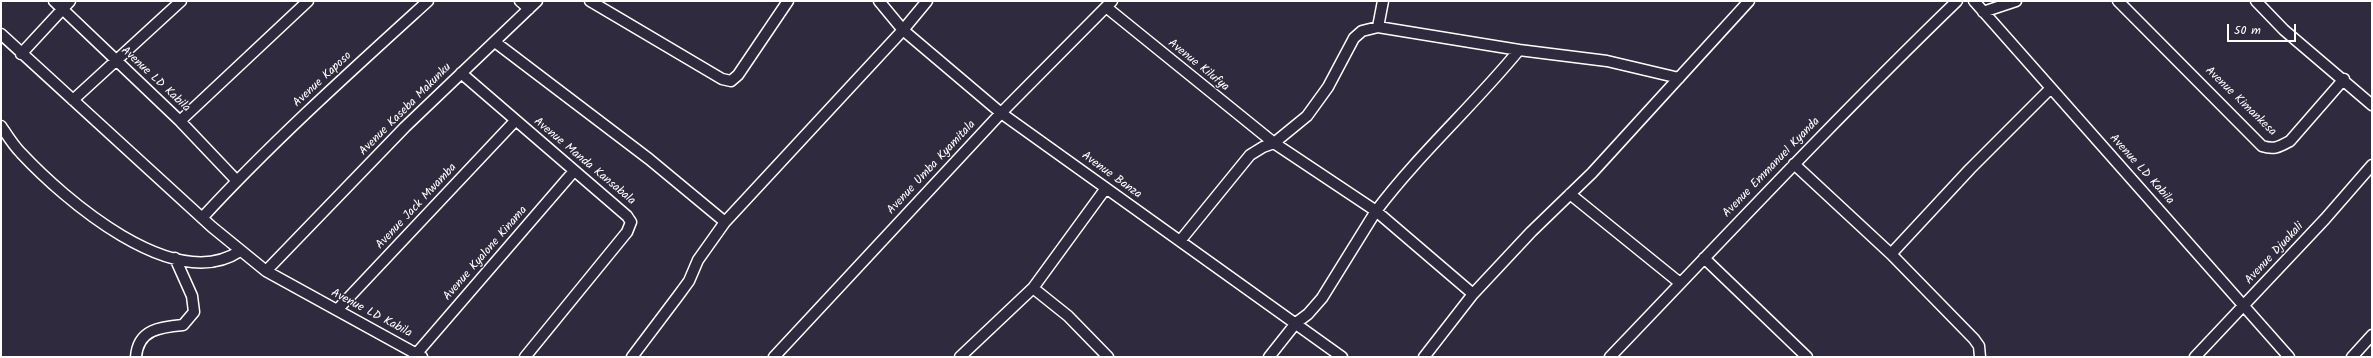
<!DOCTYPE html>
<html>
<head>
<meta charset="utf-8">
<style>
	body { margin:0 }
	#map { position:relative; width:2373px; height:358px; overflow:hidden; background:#2f2a3d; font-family:Kalam,sans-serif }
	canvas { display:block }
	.frame { position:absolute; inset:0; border:2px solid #fff; pointer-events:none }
	.scale { position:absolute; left:2227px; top:24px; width:69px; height:18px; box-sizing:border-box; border:2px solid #fff; border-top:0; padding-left:5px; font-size:12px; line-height:14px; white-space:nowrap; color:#fff; -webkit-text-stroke:3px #2f2a3d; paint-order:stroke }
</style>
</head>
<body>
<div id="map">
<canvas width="2373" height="358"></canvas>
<div class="frame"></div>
<div class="scale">50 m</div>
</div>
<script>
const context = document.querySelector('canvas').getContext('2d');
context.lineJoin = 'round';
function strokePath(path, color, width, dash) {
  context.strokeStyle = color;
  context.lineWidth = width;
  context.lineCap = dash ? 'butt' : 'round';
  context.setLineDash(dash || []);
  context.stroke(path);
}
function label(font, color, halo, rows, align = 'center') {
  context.font = font + ' Kalam,sans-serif';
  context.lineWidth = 3;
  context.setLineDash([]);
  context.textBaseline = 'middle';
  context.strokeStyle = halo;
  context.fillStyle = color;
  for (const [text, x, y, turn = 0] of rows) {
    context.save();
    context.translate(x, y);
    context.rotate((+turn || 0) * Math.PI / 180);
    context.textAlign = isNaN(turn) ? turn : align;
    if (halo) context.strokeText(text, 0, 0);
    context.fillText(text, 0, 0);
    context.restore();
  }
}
const minor = new Path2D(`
	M54,1L180,121L237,181
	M520,1L529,9
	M590,1L722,79L731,81L738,75L788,1
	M879,1L903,30L1001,113L1342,357
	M1383,1L1378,27L1519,50
	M1974,1L2289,357
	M2118,1L2262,146C2274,150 2279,147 2290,141L2344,79
	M2256,1L2284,30L2372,105
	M1106,7L1274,143L1307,116L1328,87L1354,38L1362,31L1378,27
	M1983,12L2016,1
	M1,34L212,227L266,271L422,357
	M495,42L649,159L725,222
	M21,54L70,1
	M461,73L627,216L631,222L627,232L525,357
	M73,100L181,1
	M180,121L308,1
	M1,126C7,135 13,145 21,153C64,199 174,295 240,251
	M1794,164L1891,254L1974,339L1979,346L1980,357
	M1570,194L1680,283
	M202,218C273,141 351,71 428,1
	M1180,241L1250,155L1263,147L1274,143L1376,211C1419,154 1474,105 1519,50L1607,61L1679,78
	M1891,254L1970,169L2051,88
	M1704,258L1807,357
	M266,271L405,127L537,1
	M1033,288L1068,316L1108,357
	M337,310L515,121
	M417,353L574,171
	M136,357C138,329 161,327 183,325L194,312L192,296L175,258
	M632,357L678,296L689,281L698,260L725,222L903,30L927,1
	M774,357L1001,113L1112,1
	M960,357L1033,288L1106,188
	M1269,357L1296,323L1308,314L1322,298L1376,211L1473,294
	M1424,357L1473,294L1531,232L1592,173L1749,1
	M1610,357C1725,237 1838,116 1957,1
	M2195,357L2325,219L2372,165
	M2352,357L2372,335`);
strokePath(minor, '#fff', 13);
strokePath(minor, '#2f2a3d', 10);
label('12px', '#fff', '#2f2a3d', [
	["Avenue Kilufya",1198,66,39],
	["Avenue LD Kabila",155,80,43],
	["Avenue Kaposo",323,80,-43],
	["Avenue Kimankesa",2240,102,44],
	["Avenue Kaseba Makunku",406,110,-45],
	["Avenue Manda Kansabala",584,162,40],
	["Avenue Umba Kyamitala",932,168,-47],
	["Avenue Emmanuel Kyanda",1772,168,-46],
	["Avenue LD Kabila",2141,170,48],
	["Avenue Banza",1111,176,36],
	["Avenue Jack Mwamba",417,207,-47],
	["Avenue Kyalone Kinama",486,254,-49],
	["Avenue Djuakali",2275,254,-47],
	["Avenue LD Kabila",371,314,28]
]);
</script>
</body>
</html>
